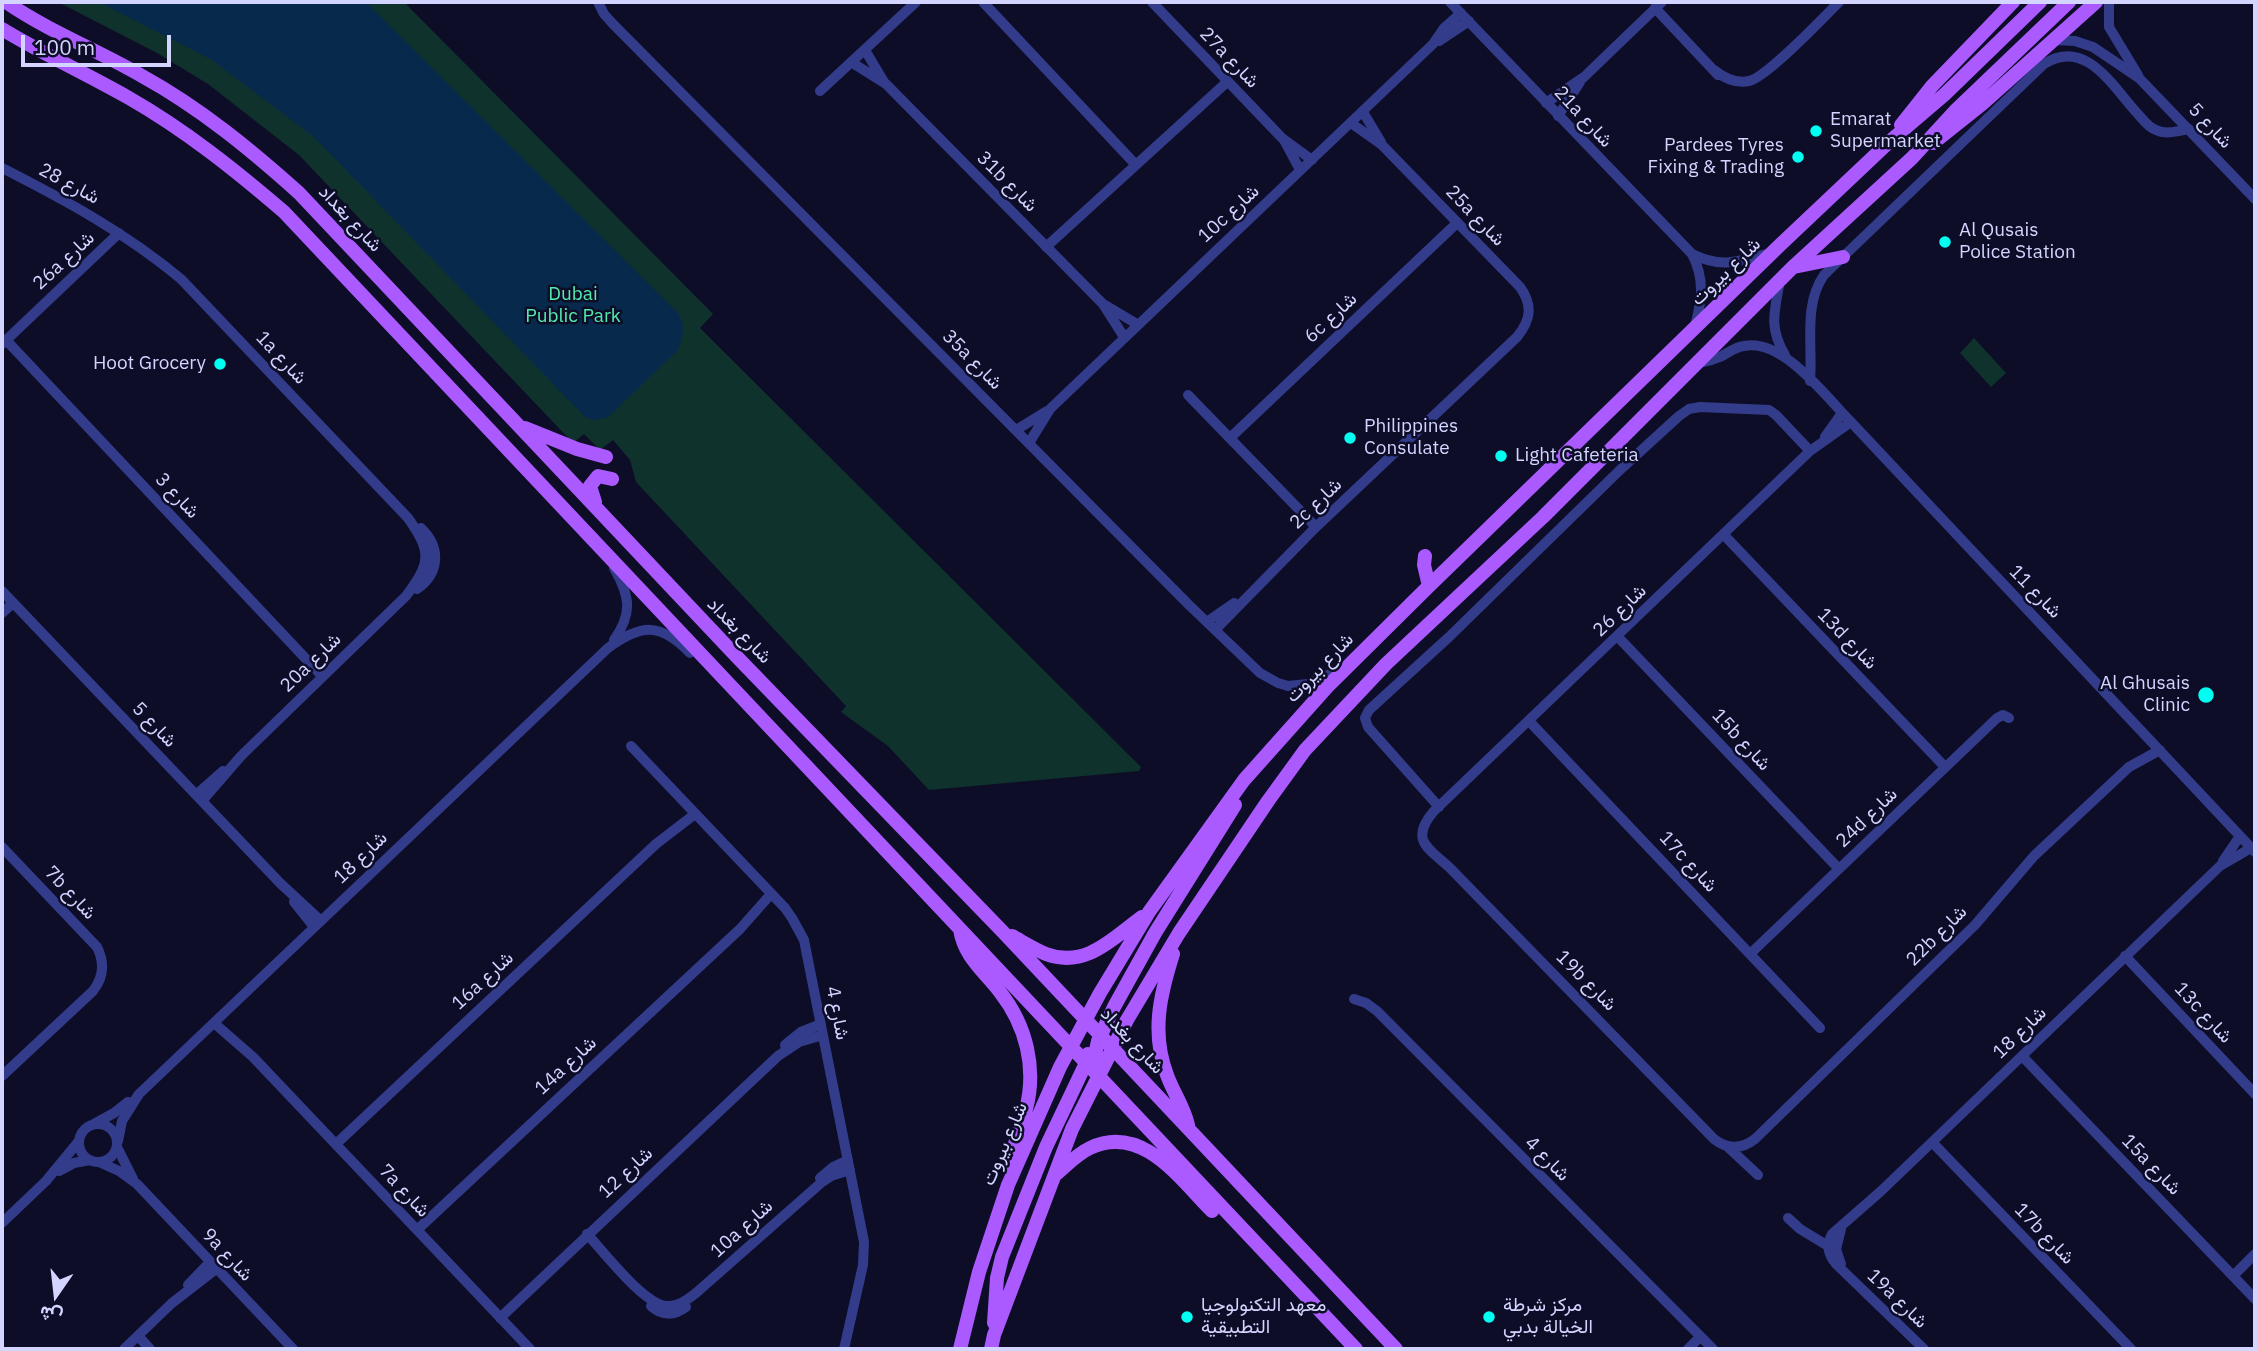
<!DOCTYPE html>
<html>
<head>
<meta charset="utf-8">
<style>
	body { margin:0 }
	#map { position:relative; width:2257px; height:1351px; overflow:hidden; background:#0d0d27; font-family:"IBM Plex Sans",Vazirmatn,sans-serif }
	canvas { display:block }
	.frame { position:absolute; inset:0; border:4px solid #d3d4ff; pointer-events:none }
	.north { position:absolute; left:21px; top:1260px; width:70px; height:70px; -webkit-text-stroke:5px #0d0d27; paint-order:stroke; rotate:194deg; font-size:19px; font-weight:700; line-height:28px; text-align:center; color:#d3d4ff }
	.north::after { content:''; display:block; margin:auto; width:24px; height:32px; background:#d3d4ff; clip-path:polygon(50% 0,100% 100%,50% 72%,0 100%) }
	.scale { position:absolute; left:21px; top:35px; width:150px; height:32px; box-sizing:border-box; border:4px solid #d3d4ff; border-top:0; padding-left:9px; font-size:21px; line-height:24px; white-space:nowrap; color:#d3d4ff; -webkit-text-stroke:5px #0d0d27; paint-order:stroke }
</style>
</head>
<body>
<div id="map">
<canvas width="2257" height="1351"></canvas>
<div class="frame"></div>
<div class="north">ش</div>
<div class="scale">100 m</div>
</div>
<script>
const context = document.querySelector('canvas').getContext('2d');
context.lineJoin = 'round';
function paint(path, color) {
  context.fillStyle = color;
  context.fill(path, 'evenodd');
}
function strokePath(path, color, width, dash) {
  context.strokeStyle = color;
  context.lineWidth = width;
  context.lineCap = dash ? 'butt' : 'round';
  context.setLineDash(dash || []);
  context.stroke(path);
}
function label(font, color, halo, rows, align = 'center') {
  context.font = font + ' "IBM Plex Sans",Vazirmatn,sans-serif';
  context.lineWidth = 5;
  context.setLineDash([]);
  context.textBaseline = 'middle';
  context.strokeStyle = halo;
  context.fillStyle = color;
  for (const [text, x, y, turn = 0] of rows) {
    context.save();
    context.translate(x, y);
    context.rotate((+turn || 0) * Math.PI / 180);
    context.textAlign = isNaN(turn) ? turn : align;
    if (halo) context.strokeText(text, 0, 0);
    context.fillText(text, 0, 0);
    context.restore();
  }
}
paint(new Path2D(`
	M58,2H404L713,314L700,328L1141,767L1139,771L929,790L888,746L841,712L846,706L636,482L630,460L613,440L600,450L584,434L573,443L299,155L208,84L157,53Z
	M1974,338L2006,373L1991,387L1960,353Z`), '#0f322c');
paint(new Path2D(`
	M99,2H366L678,313C686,326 683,337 678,350L608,417L595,420L586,418L315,138L212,60Z`), '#072a4c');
strokePath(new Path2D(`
	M598,2L604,14L613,24L1189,605L1260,673L1278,683L1288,686L1308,684L1341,669
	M983,2L1136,165
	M1152,2L1282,138L1312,160
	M1450,2L1692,254C1705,279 1702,300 1695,326
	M2109,2V27L2138,75
	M1655,8L1718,75
	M2054,40L2075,41L2093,47L2139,78L2255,199
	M1439,41L1469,21
	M865,50L884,82
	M851,62L886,84L1103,304L1124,337
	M1714,70C1724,78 1735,84 1749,81C1767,77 1823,18 1839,2
	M820,91L916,2
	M1546,103L1584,77L1662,2
	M1363,112L1381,142
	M1558,116L1580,82
	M1284,140L1300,170
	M2,168C65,200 126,233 181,279L408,518C432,552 431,563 406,596L241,756L202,801
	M1046,247L1227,82
	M1692,254C1722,269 1740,261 1770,253
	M1780,280C1775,310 1768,327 1785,355
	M1105,305L1137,324
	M6,340L322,676
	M2,344L119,233
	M1699,363C1706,362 1713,360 1720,357C1728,353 1735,347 1744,346C1783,338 1826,397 1851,422L2255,852
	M1810,381C1813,346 1803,305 1824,275L2044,64C2085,38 2111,84 2136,112C2142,118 2147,127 2156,130C2166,135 2178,131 2189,129
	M1188,395L1316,527
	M1851,422L1810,451L1434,811C1408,841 1430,849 1451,869L1714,1139C1728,1150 1742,1149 1755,1139L1975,925L2034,856L2129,767L2160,750
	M1016,430L1047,411
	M1825,437L1842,413
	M1230,438L1457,223
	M1029,443L1050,409L1433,44L1444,28L1461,13
	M1724,535L1945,767
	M417,589C440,573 441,547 421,528
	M2,591L280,883L321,921
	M2,613L13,603
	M1208,621L1234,603
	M1216,629L1316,527L1517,337C1531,320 1533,305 1520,287L1382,145L1351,123
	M1618,637L1839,869
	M614,640C633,613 630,596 614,568
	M1529,721L1820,1028
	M631,746L785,908L792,918L804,940L864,1242L863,1265L844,1349
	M196,795L223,771
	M1439,807L1368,727L1365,718L1369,710L1449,637L1621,469L1679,416L1689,409L1700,407L1769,410L1776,415L1810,451
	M2,847L97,947C105,963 104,977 93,991L2,1076
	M2223,861L2240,836
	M294,902L314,927
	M1750,954L1997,718L2003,715L2009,718
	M2125,956L2255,1094
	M1354,999L1366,1003L1377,1011L1713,1349
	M214,1023L253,1057L530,1349
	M785,1045L801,1032L821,1024
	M2022,1056L2255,1299
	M79 1143a19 19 0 1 1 38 0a19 19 0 1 1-38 0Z
	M94,1124L114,1113L128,1102
	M118,1141L122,1121L139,1094L608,648C641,624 660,622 690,653
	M1932,1142L2131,1349
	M336,1144L656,844L695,814
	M117,1147L133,1179
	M1728,1147L1758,1175
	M99,1162L119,1171L137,1184L293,1349
	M59,1171L74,1163L90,1160
	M820,1178L833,1167L848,1160
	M1788,1218L1800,1229L1828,1246
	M2,1223L46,1181L79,1141
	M417,1230L740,929L771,894
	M587,1234C603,1251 644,1305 667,1306C678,1307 687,1300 696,1293L822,1182L831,1176L850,1170
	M1841,1264L1836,1249L1841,1229
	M2233,1276L2255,1254
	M188,1285L210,1262
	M651,1306C662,1316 674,1316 686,1307
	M500,1318L778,1056L799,1042L823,1035
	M138,1336L150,1349
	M124,1349L172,1303L216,1269
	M1688,1349L1700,1337
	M1924,1349L1836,1264C1828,1254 1826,1246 1832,1234L1880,1192L2220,866L2251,848`), '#333c8b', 10);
strokePath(new Path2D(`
	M6,2C48,31 97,50 142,76C200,108 250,149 299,193L738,658L1003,932L1396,1349
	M2,29C43,54 87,74 129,98C185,130 235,170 284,212L1356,1349
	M1901,125L1932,86L2013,2
	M1933,143L1982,104L2096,2
	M1794,267L1843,257
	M525,428L577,449L606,457
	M595,502L590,486L598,476L612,479
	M1425,556L1424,565L1429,586
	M960,929C964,957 984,971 1000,992C1026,1025 1037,1068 1026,1109C1021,1128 1013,1146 1009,1166
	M1012,936C1023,942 1034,949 1046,954C1086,969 1113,938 1142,917
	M1173,954C1160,995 1151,1033 1167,1075C1173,1092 1184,1107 1188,1125
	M1098,1076L1095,1055L1098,1041L1114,1007L1155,933L1235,805
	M1055,1175C1066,1166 1077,1154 1090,1148C1142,1123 1180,1179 1212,1211
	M994,1323L997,1278L1002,1257L1046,1147L1086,1063L1088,1054
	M960,1349L979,1272L1008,1185L1060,1067L1100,993L1149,912L1244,780L1327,687L1429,586L1780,245L1889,142L1944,95L2040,2
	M991,1349L994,1335L1072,1129L1127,1020L1179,933L1268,801L1305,750L1386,664L1543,517L1792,268L1912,158L1956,110L2069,2`), '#aa5aff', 14);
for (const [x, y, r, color] of [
	[1816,131,7,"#00fef3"],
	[1798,157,7,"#00fef3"],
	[1945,242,7,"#00fef3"],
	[220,364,7,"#00fef3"],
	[1350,438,7,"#00fef3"],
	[1501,456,7,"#00fef3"],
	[2206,695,9,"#00fef3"],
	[1187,1317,7,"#00fef3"],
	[1489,1317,7,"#00fef3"]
]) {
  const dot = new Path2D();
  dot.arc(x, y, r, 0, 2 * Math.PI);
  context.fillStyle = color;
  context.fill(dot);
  strokePath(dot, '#0d0d27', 2.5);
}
label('19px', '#d3d4ff', '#0d0d27', [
	["27a شارع",1229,58,46],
	["21a شارع",1583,117,47],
	["شارع 5",2210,126,47],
	["31b شارع",1007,182,45],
	["شارع 28",69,184,28],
	["10c شارع",1229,214,-43],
	["25a شارع",1475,216,46],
	["شارع بغداد",350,219,47],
	["26a شارع",64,261,-43],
	["شارع بيروت",1726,272,-44],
	["6c شارع",1331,318,-43],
	["1a شارع",281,358,47],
	["35a شارع",972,360,45],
	["شارع 3",177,496,47],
	["2c شارع",1316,504,-44],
	["شارع 11",2035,592,46],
	["شارع 26",1620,611,-44],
	["شارع بغداد",739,631,46],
	["13d شارع",1847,639,46],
	["20a شارع",311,663,-44],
	["شارع بيروت",1320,668,-46],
	["شارع 5",154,725,46],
	["15b شارع",1741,740,47],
	["24d شارع",1867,818,-44],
	["شارع 18",361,858,-44],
	["17c شارع",1688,862,47],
	["7b شارع",70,893,47],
	["22b شارع",1937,936,-45],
	["16a شارع",483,981,-43],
	["19b شارع",1586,981,45],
	["شارع 4",837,1013,79],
	["13c شارع",2203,1013,47],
	["شارع 18",2020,1033,-44],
	["شارع بغداد",1132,1041,47],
	["14a شارع",566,1066,-43],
	["شارع بيروت",1005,1144,-67],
	["شارع 4",1547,1159,45],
	["15a شارع",2151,1165,46],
	["شارع 12",626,1173,-43],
	["7a شارع",404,1191,47],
	["10a شارع",742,1229,-42],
	["17b شارع",2044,1234,46],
	["9a شارع",227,1255,47],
	["19a شارع",1897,1299,44]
]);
label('19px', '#d3d4ff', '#0d0d27', [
	["Emarat",1830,120],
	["Supermarket",1830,142],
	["Pardees Tyres",1784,146,"right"],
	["Fixing & Trading",1784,168,"right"],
	["Al Qusais",1959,231],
	["Police Station",1959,253],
	["Hoot Grocery",206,364,"right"],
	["Philippines",1364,427],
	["Consulate",1364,449],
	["Light Cafeteria",1515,456],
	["Al Ghusais",2190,684,"right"],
	["Clinic",2190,706,"right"],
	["معهد التكنولوجيا",1201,1306],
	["التطبيقية",1201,1328],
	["مركز شرطة",1503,1306],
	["الخيالة بدبي",1503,1328]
], 'left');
label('19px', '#52ecaf', '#0d0d27', [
	["Dubai",573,295],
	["Public Park",573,317]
]);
</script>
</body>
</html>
